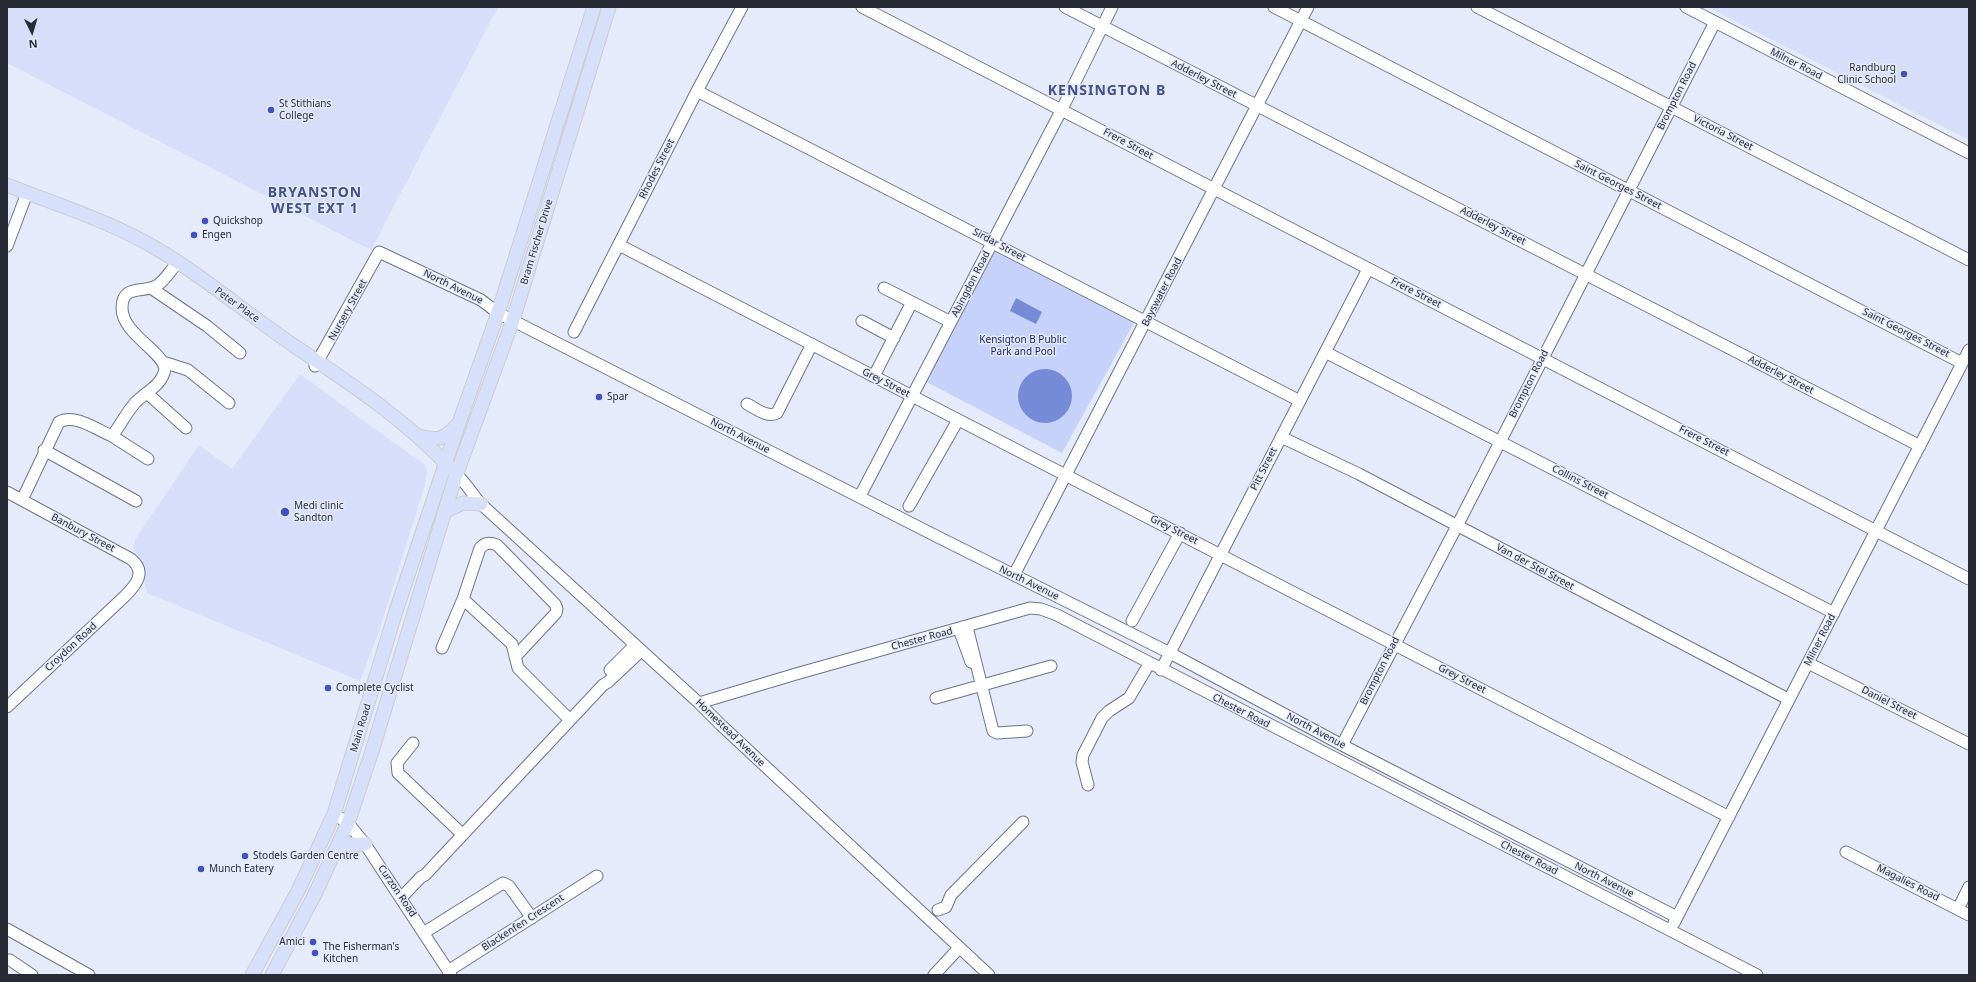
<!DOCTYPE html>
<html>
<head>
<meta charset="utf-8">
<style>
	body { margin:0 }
	#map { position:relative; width:1976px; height:982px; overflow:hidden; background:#e5ebfb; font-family:"Noto Sans",sans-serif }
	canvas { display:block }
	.frame { position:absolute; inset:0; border:8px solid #282b35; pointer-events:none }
	.north { position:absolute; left:12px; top:12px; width:40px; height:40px; -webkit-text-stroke:3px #e5ebfb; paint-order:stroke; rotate:175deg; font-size:11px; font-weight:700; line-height:16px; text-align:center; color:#282b35 }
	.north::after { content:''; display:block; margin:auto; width:14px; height:18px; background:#282b35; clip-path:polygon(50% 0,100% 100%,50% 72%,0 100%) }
</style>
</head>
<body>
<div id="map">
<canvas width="1976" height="982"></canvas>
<div class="frame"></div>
<div class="north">N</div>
</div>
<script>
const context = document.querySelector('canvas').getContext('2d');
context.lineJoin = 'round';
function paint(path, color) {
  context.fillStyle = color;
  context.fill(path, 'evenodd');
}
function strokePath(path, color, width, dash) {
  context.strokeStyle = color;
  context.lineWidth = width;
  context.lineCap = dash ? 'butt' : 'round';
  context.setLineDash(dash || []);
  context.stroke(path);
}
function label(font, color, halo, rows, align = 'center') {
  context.font = font + ' "Noto Sans",sans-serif';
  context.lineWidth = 3;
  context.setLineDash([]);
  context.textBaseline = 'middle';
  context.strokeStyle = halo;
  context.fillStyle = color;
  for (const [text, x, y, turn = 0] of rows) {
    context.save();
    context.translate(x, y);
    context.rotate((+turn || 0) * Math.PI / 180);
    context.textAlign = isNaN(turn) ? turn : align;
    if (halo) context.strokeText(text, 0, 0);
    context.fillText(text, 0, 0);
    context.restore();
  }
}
paint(new Path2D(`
	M7,7H498L371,250L7,63Z
	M1708,7H1969V140Z
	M300,374L365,422L424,464L427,472L425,485L379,631L360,681L147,593L138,556L133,548L136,538L199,445L232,469Z`), '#d6defa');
paint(new Path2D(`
	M990,238L1136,319L1062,453L919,378Z`), '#c6d2fa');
paint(new Path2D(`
	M1016,298L1042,312L1036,324L1010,311Z
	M1018 396a27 27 0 1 1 54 0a27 27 0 1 1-54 0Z`), '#768bd7');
const minor = new Path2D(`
	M862,7L1969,579
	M1065,7L1920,446
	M1274,7L1962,363
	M1477,7L1969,260
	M1686,7L1969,153
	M697,91L1300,401
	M619,245L1729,817
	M7,246L27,193
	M151,288L207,326L240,353
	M884,288L951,322
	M862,321L894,338
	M574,332L697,91L742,7
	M1325,352L1834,613
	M163,362L188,370L229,403
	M315,366L379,252L481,300L498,313L938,537L1170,653L1342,745L1677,917
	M874,376L912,302
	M148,394L186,428
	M747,404C757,409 767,418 777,413L812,344
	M1281,437L1359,474L1788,699
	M44,450L136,501
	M148,459L112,436C120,426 126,413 135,403C145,392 162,386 165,369C163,351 122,334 122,308C122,284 143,293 156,286C164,282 169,272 175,266
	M457,475C467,484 472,494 481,504L699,703L721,725L989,975
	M7,492L131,559C147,572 136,585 125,596L7,707
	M860,496L1062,109L1112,7
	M22,500L59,422C75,413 97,430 112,436
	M909,506L958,420
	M1014,575L1308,7
	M1132,621L1180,533
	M967,627L993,731L997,733L1027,731
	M959,629L971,662
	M442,648L463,599
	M515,657L556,613L557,609L555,604L497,545C489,542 485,543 480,548L463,599L512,644L518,668L570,720
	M1808,663L1969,744
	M610,670L635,645
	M1161,670L1368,269
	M936,698L1051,666
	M699,703L796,674L1030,608L1041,609L1057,615L1757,975
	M413,743L397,763L398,773L462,834
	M1342,745L1457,526L1715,22
	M1088,785L1082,762L1083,755L1102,718L1109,711L1129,698L1149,664
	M334,814L348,823L365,844L451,975
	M1846,852L1969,915
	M401,898L421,877L425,875L603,685L608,682L641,651
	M1958,909L1969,887
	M938,910L946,907L951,895L1023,822
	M1674,923L1969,350
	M7,929L89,975
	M425,932L503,883L509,886L532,918
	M10,960L32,975
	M448,971L597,876
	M934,975L959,948`);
const major = new Path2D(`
	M7,185C57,205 110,221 157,249C205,277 247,314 293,345C348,382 405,419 450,468
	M418,436C437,440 443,441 457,425
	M444,512L463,503L481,504
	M335,851L347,845L365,844
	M252,975L298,891L334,814L396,611L459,423L498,313L594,7
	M272,975L314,896L348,823L373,748L454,481L513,320L609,7`);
strokePath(minor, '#6e758d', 13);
strokePath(major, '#cbcccf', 15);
strokePath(minor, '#fff', 11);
strokePath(major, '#d7e0fa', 13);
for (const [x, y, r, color] of [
	[1904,74,4,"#3f51c5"],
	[271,110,4,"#3f51c5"],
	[205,221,4,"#3f51c5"],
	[194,235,4,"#3f51c5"],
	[599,397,4,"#3f51c5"],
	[285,512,5,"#3f51c5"],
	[328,688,4,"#3f51c5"],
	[245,856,4,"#3f51c5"],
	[201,869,4,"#3f51c5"],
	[313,942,4,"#3f51c5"],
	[315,953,4,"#3f51c5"]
]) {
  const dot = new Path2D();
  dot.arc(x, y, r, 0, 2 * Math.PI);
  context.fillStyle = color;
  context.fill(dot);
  strokePath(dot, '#e5ebfb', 1.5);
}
label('10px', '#282b35', '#e5ebfb', [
	["Milner Road",1796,64,27],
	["Adderley Street",1204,79,27],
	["Brompton Road",1677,96,-63],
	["Victoria Street",1723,133,27],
	["Frere Street",1128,144,28],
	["Rhodes Street",657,169,-63],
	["Saint Georges Street",1618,185,27],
	["Adderley Street",1493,226,27],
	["Bram Fischer Drive",537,242,-73],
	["Sirdar Street",999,245,28],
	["Abingdon Road",971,284,-63],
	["North Avenue",453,287,26],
	["Bayswater Road",1162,292,-63],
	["Frere Street",1416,293,27],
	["Peter Place",237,305,36],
	["Nursery Street",348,310,-61],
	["Saint Georges Street",1906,333,27],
	["Adderley Street",1781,375,27],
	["Grey Street",886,383,27],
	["Brompton Road",1529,384,-63],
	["North Avenue",740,436,27],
	["Frere Street",1704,441,27],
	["Pitt Street",1264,469,-63],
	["Collins Street",1580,482,27],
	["Grey Street",1174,530,27],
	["Banbury Street",83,533,28],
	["Van der Stel Street",1535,567,28],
	["North Avenue",1029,583,26],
	["Chester Road",922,639,-15],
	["Milner Road",1820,640,-63],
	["Croydon Road",71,647,-43],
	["Brompton Road",1380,671,-63],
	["Grey Street",1462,679,27],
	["Daniel Street",1889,703,27],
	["Chester Road",1241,711,27],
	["Main Road",361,728,-73],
	["North Avenue",1316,731,28],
	["Homestead Avenue",730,733,44],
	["Chester Road",1529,858,27],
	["North Avenue",1604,880,27],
	["Magalies Road",1908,883,27],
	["Curzon Road",397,891,56],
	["Blackenfen Crescent",523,923,-33]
]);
label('10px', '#282b35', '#e5ebfb', [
	["Randburg",1896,68,"right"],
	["Clinic School",1896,80,"right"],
	["St Stithians",279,104],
	["College",279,116],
	["Quickshop",213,221],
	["Engen",202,235],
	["Spar",607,397],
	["Medi clinic",294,506],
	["Sandton",294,518],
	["Complete Cyclist",336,688],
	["Stodels Garden Centre",253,856],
	["Munch Eatery",209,869],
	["Amici",305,942,"right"],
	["The Fisherman's",323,947],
	["Kitchen",323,959]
], 'left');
label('10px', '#181c75', '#e5ebfb', [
	["Kensigton B Public",1023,340],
	["Park and Pool",1023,352]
]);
context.letterSpacing = '1px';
label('bold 14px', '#42518d', '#e5ebfb', [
	["KENSINGTON B",1107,91],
	["BRYANSTON",315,193],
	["WEST EXT 1",315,209]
]);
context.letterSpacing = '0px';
</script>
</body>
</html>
